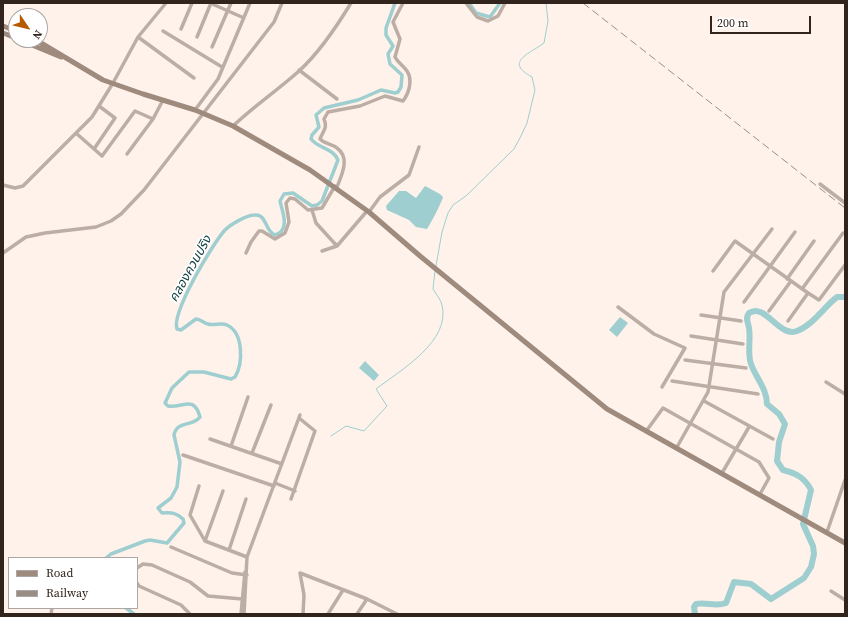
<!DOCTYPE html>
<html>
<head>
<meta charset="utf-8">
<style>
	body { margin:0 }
	#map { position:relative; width:848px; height:617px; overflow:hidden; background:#fff2ea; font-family:"Source Serif 4",serif }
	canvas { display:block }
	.frame { position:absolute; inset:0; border:4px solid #30241c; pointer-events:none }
	.legend { position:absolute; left:8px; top:557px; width:130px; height:52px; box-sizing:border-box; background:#fff; border:1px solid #aca7a4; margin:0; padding:5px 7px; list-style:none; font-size:12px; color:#30241c }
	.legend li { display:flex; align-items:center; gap:8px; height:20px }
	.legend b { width:20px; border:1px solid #aca7a4 }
	.north { position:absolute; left:8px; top:8px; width:40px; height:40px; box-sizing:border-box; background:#fff; border:1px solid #aca7a4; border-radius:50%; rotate:125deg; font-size:11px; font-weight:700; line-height:16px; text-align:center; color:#30241c }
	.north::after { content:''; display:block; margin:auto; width:14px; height:18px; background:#b75b03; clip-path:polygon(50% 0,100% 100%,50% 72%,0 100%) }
	.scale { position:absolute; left:710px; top:16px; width:101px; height:18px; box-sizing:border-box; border:2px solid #30241c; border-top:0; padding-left:5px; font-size:12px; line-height:14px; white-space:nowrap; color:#30241c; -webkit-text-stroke:3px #fff; paint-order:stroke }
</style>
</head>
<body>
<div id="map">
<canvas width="848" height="617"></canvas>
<div class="frame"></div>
<ul class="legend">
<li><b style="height:5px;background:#9f8b7e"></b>Road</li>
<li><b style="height:5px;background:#9a8d85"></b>Railway</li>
</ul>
<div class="north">N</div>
<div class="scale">200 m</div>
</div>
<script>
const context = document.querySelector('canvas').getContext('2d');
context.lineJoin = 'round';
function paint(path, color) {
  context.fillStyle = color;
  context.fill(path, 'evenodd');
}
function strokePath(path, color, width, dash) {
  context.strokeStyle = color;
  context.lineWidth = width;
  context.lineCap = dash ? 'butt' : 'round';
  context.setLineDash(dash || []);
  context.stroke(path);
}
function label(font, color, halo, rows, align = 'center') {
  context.font = font + ' "Source Serif 4","Noto Sans Thai",serif';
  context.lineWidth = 3.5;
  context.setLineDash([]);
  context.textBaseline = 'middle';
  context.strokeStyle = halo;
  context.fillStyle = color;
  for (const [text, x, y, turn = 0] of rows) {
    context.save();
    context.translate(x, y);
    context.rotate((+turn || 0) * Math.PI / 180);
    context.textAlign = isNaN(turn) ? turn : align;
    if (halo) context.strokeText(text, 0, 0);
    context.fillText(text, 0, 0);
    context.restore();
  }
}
paint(new Path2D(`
	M425,186L440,194L443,197C441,204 431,223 427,229L416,227L409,220L387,210L386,206L399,191H406L416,198Z
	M620,317L628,323L617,337L609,330Z
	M365,361L379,375L374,381L359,368Z`), '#9ececf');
strokePath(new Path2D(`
	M436,266L442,232L448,213L453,205L466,196L514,149L521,136L527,123L535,90L532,77C504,62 529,54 544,43L548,21L546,3
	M331,436L346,426L364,431L387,406L376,389C401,370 451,341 442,305C441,300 436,294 433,289L435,271`), '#9ececf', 1);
strokePath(new Path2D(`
	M469,3L476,13L490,17L500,3
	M106,558L111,554L145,541L150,540L167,543L184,523L183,519C177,513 171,512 162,513L158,508L171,498L177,487L180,462L174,435C177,420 193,427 200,417C194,395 183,408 168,406L165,403L172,388L189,372H204L231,379L235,377C243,364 244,333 227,325C221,322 214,326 208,324C203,323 201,319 196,319L181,330L177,329C171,313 213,243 225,230C230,225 246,215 255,215C267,214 265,232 275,235C291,230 282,211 280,201L284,194L293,193L312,206L317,205L322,201L338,160C333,148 319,149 311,139L312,135L319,127L316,115L324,108L358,100L381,90L395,93L398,92L401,87L402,75L390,64L388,54L393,46L386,35V28L395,3
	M126,608L134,614`), '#9ececf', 3.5);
strokePath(new Path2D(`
	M695,614L694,607L696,604C706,602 716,607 726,603L734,582L751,584L771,599L804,578L811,567L814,554L813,546L803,524L811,490C805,478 796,473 783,470L777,461L779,442L785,424L779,414L767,404C767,389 756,378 751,364C747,353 751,340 749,328C748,322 745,318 749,313C765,302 779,338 797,331C813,325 824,307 837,297H845`), '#9ececf', 6);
strokePath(new Path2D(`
	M210,3L244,18
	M466,3L477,17L488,21L498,16L505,3
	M181,29L192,3
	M163,31L222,67
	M138,37L194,78
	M197,37L211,3
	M212,47L231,3
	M299,70L337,99
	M195,110L218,79L250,3
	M233,126C254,106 278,90 299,71C319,53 337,26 351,3
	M77,134L102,156L135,111L153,119
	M94,149L115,118L99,106
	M127,154L153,119L163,100
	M820,184L845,203
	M3,185L15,188L23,186L92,117L113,83L138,37L166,3
	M337,187C341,176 351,158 337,148C332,144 325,144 320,139C323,131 328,128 324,119L328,112L360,106L385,96L403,101C409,93 413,80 407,71C404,66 398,63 395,57L400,39L393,22L403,3
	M312,210L316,223L337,246
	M369,212L380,197L409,175L419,147
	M322,251L337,246L367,211
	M3,253L26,237L45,233L96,227L111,221L121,214L144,190L267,31L274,22L282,3
	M246,253L251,242L259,231H262L275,239L285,233L289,222L286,203L290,198L295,199L308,210L322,208L335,186
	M713,271L735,241L808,293L819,300L845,265
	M787,279L814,241
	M802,289L843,233
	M744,302L795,232
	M618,307L654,334L685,348L662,387
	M769,311L791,281
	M701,315L741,321
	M788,321L808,293
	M691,336L743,344
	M685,360L746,368
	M672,381L758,394
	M826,382L845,394
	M704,401L773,439
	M647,430L663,408L759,462L769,478L760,494
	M210,439L282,464
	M231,446L248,397
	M677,447L708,392L724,292L772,229
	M252,453L271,405
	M183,455L274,486
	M722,473L749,427
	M275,483L295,491
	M199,486L190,515L205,541L247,557
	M291,499L315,431L299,418
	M827,532L845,480
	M205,541L223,491
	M171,547L232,573L247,575
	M229,550L246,499
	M137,568L143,564L152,565L190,582L208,596L242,599
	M137,583L139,586L181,605L190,614
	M831,591L845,600
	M51,614L52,608
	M241,614L245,572
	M244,614L247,557L300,415
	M303,614L304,595L300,573L367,599L397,614
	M328,614L343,590
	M357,614L367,599`), '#bcaea5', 3.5);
strokePath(new Path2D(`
	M3,26L16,31
	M3,33L16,38
	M20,40L61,57
	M36,40L103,80L143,94L195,110L233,126L310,170L369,212L420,256L607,409L845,543`), '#9f8b7e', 5);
strokePath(new Path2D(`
	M583,3L845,208`), '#9a8d85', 1, [8, 4]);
label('italic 13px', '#0f3d3e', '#fff', [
	["คลองควนปริง",191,269,-61]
]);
</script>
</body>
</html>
